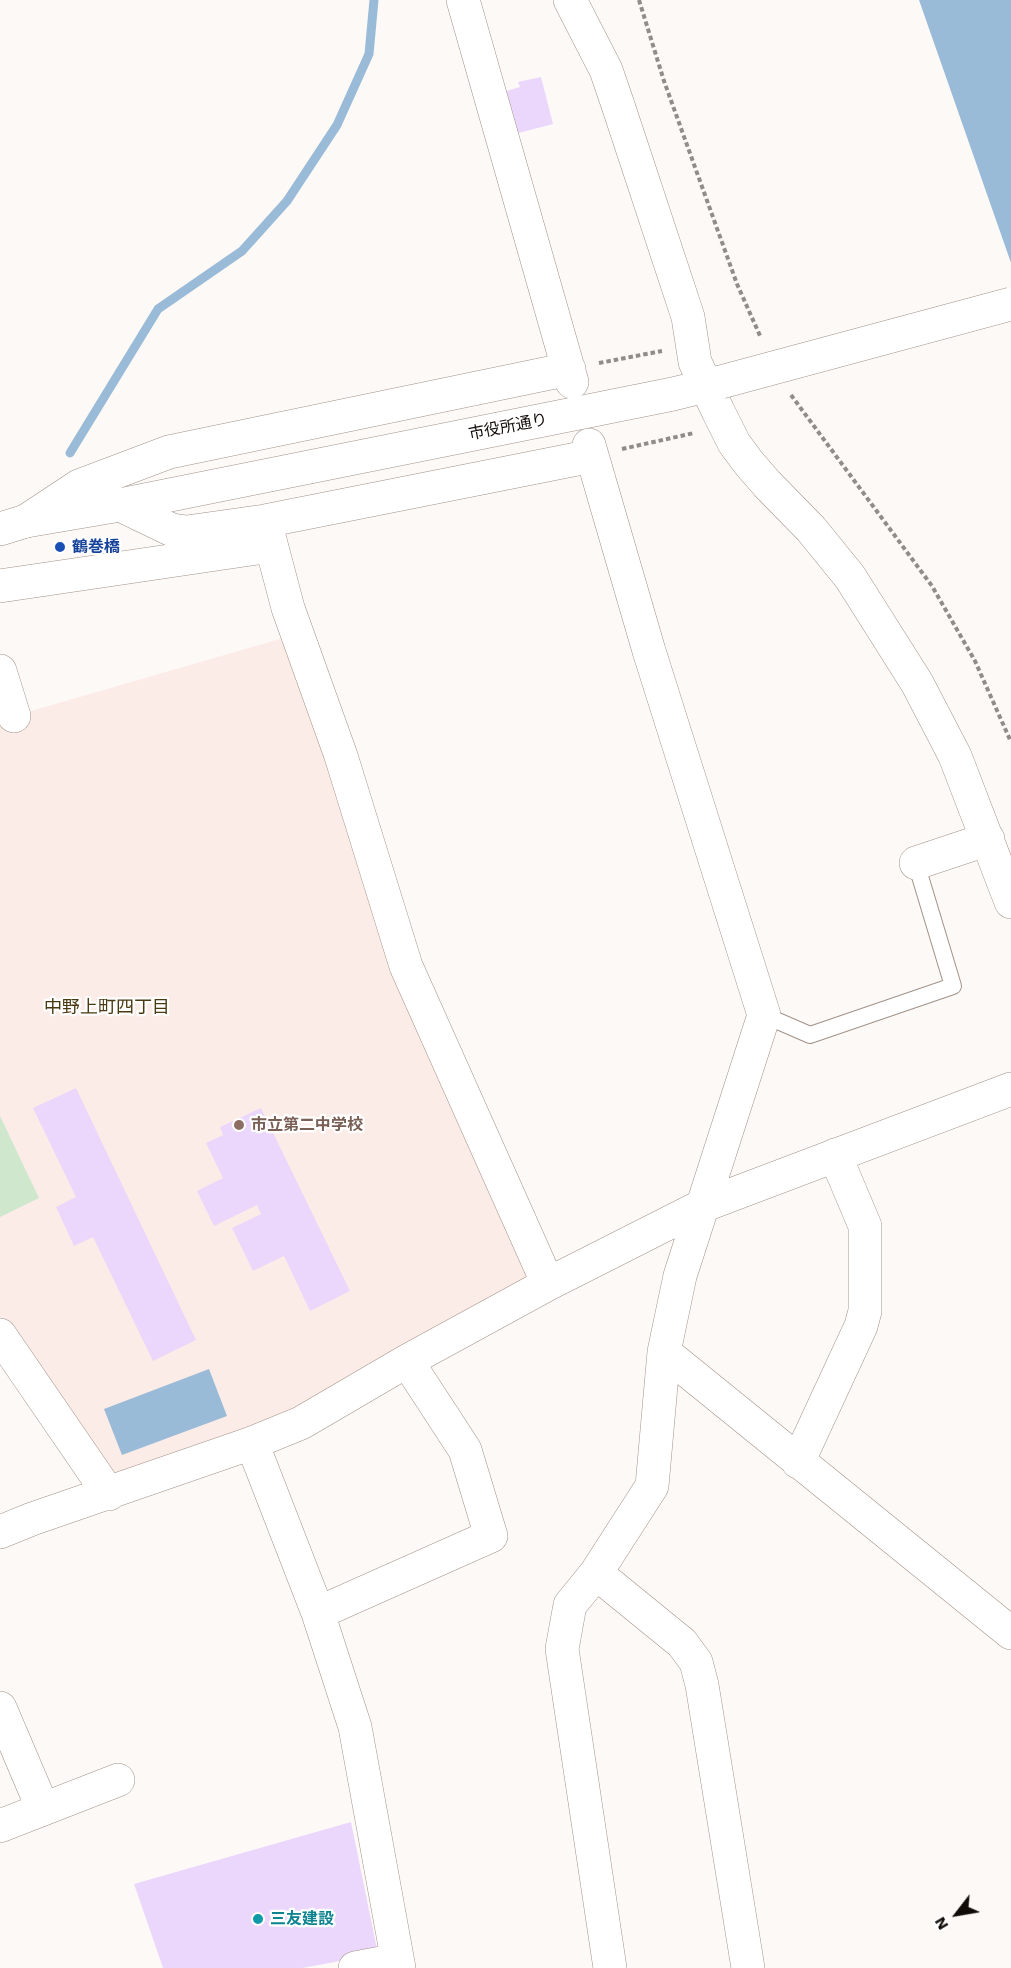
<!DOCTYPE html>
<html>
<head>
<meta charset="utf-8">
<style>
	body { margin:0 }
	#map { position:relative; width:1011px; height:1968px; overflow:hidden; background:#fdf9f7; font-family:"Work Sans",sans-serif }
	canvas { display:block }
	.north { position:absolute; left:927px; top:1884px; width:60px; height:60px; -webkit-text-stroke:4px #fff; paint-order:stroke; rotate:239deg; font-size:16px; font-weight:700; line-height:24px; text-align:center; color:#110b08 }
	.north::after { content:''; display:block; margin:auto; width:21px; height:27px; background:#110b08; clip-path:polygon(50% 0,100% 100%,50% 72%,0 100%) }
</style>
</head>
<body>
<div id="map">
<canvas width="1011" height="1968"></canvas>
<div class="north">N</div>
</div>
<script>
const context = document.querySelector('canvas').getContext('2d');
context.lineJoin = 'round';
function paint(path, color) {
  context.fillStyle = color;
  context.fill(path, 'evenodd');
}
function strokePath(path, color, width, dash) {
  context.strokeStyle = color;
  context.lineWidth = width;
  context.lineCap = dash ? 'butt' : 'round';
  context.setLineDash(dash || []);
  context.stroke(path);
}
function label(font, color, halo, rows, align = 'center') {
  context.font = font + ' "Work Sans","Noto Sans JP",sans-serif';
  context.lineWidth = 4.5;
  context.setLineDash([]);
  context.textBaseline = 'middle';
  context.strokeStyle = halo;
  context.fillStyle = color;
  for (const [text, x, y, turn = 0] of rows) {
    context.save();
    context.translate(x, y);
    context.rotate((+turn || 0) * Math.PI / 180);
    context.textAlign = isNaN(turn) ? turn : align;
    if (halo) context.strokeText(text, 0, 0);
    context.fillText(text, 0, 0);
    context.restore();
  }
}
paint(new Path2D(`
	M297,634L341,756L548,1284L407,1361L109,1494L0,1335V720Z`), '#fcece8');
paint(new Path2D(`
	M0,1116L39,1198L0,1217Z`), '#cee7cd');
paint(new Path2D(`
	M919,0H1011V263L1010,260Z
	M209,1369L227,1416L122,1455L104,1409Z`), '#9abbd7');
strokePath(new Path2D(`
	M70,453L158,309L242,251L287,201L337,125L369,54L374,0`), '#9abbd7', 9);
paint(new Path2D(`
	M541,77L553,124L507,136L496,94L520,87L518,82Z
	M76,1088L196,1340L153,1361L93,1237L74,1246L56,1207L76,1197L33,1108Z
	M261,1108L350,1291L310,1311L284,1256L253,1271L232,1228L261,1214L257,1205L214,1226L197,1191L223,1178L206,1143L223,1135L220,1127Z
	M351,1822L378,1954L302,1968H163L134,1884Z`), '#ebd7fb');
const service = new Path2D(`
	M764,1015L810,1035L953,986L916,863`);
const minor = new Path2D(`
	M463,0L572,382
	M570,0L606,70L618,105L688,317L695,362L718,411L734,443L748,462L767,484L811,529L850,577L917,683L955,756L1011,902
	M589,445L649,651L764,1015L680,1276L664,1352L652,1486L596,1573L570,1605L562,1649L610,1968
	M120,505L172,530L187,532L265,521L592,456
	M26,521L79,486L169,452L569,369
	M265,521L288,608L341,756L406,966L548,1284
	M0,586L271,546
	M0,671L14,716
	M916,863L988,839
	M0,1335L109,1494
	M664,1352L1011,1633
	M252,1443L318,1613L355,1727L399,1968
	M798,1462L861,1326L865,1311V1226L835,1155
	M0,1532L32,1519L252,1443L301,1423L407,1361L548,1284L702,1206L1011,1089
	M596,1573L682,1643L696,1662L702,1685L748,1968
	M318,1613L491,1536L465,1450L407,1361
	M0,1708L43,1809
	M0,1826L118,1780
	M355,1968L397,1960`);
const tertiary = new Path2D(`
	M0,529L26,521L120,505L673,394L721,382`);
strokePath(service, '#a29288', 18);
strokePath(minor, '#a29288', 34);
strokePath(tertiary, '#a29288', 34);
strokePath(new Path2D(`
	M639,0L664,81L737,284L761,338
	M599,363L662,351
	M791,395L932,586L975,661L1011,742
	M622,449L694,433`), '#918c89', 4, [4.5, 3]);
strokePath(service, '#fff', 16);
strokePath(minor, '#fff', 33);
strokePath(tertiary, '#fff', 33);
const tertiaryBridge = new Path2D(`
	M721,382L1011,304`);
strokePath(tertiaryBridge, '#a29288', 34, []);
strokePath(tertiaryBridge, '#fff', 33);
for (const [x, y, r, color] of [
	[60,547,6,"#1a4fb4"],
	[239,1125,6,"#8d6e63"],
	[258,1919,6,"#0f9aa8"]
]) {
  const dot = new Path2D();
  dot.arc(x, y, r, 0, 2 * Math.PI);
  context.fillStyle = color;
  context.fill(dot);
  strokePath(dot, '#fff', 2);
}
label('16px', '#110b08', '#fff', [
	["市役所通り",508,427,-11]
]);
label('bold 16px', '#164399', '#fff', [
	["鶴巻橋",72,547]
], 'left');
label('bold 16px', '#785e54', '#fff', [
	["市立第二中学校",251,1125]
], 'left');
label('bold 16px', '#0d838f', '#fff', [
	["三友建設",270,1919]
], 'left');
label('18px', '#4a3a12', '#fff', [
	["中野上町四丁目",107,1008]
]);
</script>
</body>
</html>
